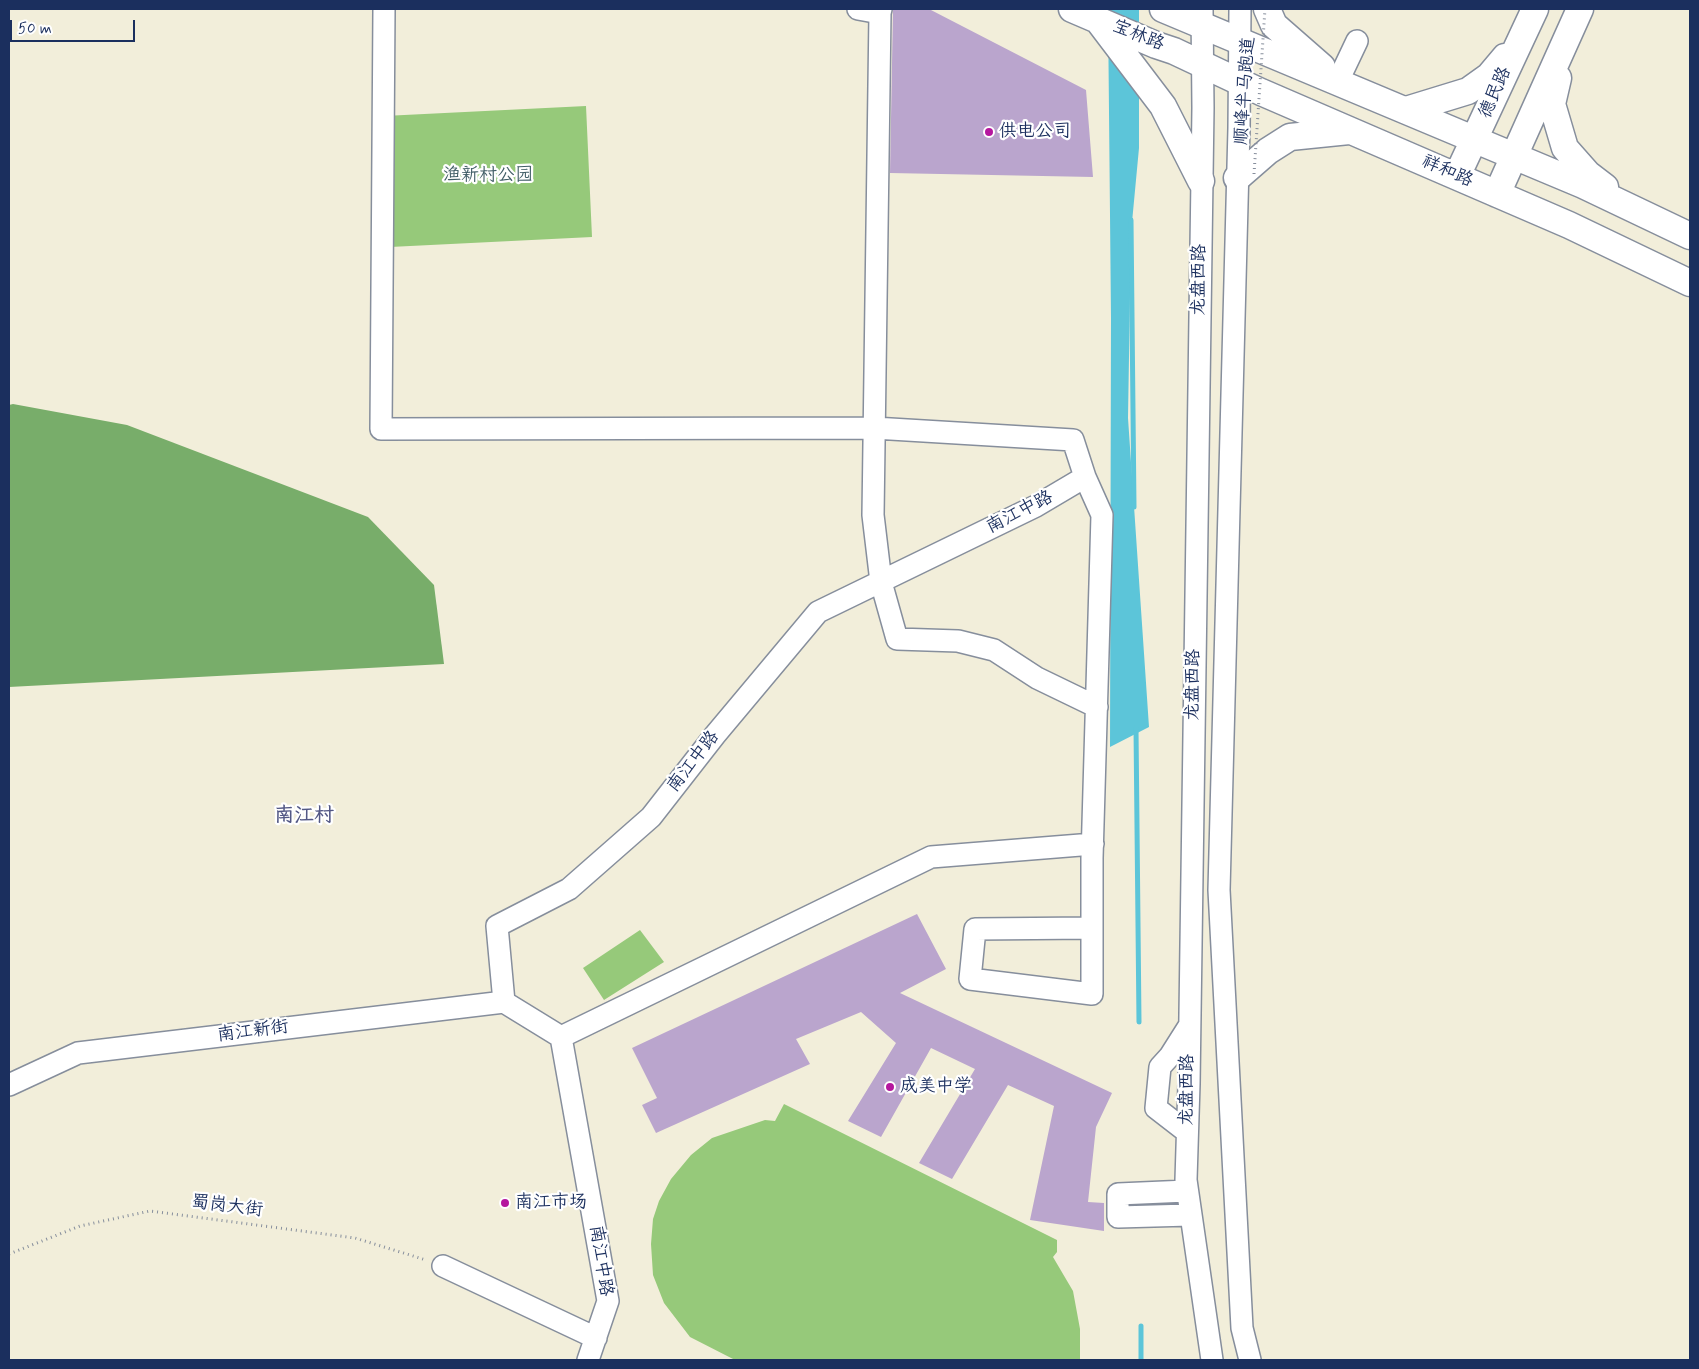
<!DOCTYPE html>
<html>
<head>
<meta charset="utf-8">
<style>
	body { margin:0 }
	#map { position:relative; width:1699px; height:1369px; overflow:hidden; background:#f2eeda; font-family:Mynerve,sans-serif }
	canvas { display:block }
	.frame { position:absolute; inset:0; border:10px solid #1b2f5e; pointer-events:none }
	.scale { position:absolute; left:10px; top:20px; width:125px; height:22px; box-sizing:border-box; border:2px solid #1b2f5e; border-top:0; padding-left:6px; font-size:15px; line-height:18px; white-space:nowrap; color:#1b2f5e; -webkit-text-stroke:4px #fff; paint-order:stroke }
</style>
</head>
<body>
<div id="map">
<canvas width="1699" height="1369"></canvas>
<div class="frame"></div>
<div class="scale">50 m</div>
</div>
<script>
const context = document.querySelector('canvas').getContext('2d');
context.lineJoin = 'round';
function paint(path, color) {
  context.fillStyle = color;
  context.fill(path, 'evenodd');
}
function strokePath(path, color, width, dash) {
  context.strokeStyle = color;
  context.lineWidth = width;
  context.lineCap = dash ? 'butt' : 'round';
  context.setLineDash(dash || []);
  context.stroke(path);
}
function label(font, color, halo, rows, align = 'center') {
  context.font = font + ' Mynerve,"LXGW WenKai TC",sans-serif';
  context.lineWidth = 4.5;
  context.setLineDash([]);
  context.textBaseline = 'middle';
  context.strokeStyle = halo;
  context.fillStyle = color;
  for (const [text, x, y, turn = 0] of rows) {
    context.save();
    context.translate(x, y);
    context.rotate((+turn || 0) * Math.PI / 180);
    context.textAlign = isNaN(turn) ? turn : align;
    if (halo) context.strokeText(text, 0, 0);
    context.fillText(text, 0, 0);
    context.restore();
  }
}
paint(new Path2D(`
	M586,106L592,237L390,247L384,116Z
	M640,930L664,962L604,1000L583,968Z
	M784,1104L1057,1240V1252L1053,1257L1073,1291L1080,1329V1360H735L690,1337L664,1303L653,1275L651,1244L653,1219L659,1201L671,1179L691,1155L712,1138L765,1120L775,1121Z`), '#96c97a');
paint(new Path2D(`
	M13,404L127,425L368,517L434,585L444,664L9,687V405Z`), '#78ad6a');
paint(new Path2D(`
	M1108,9H1139V148L1131,233L1128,418L1149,727L1110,747L1111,318Z`), '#5cc5d9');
strokePath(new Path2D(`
	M1131,220L1134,507
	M1136,728L1139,1022
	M1141,1326V1360`), '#5cc5d9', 5);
paint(new Path2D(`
	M893,9H929L1086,90L1093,177L890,173Z
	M917,914L946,969L900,993L1112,1093L1096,1127L1088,1202L1104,1203V1231L1030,1220L1054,1106L1008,1085L952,1179L919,1163L975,1069L931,1048L881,1137L848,1121L896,1043L861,1012L796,1039L810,1064L656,1133L642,1105L657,1098L632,1048Z`), '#baa5cd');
const minor = new Path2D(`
	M384,9L381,429L874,428L1073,440L1085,477L1036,506L818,612L715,735L651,817L569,889L497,926L504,1002L561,1037L608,1301L588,1360
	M858,9L880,13L881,9
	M1202,9L1203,108L1189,1084L1186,1180L1212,1360
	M1240,9L1239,128L1219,890L1242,1328L1250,1360
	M880,13L873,515L881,582L897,639L958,641L994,650L1037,678L1097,707
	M1338,81L1357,41
	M1085,477L1102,515L1092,858V994L970,979L975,929L1092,928
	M561,1037L931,857L1093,844
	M9,1085L78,1053L504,1002
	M1187,1132L1156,1108L1160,1067L1170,1056L1189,1026
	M1187,1191L1118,1194V1217L1190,1215
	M443,1266L596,1338`);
const major = new Path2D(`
	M1072,9L1156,45L1174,51L1261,92L1569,225L1690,283
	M1163,9L1583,185L1690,236
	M1267,9L1274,25L1322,67
	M1100,23L1163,106L1201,181
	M1558,78L1552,104L1565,148L1588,174L1605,187
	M1406,110L1468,91L1489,76L1505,57
	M1457,176L1535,9
	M1237,178L1268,151L1290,137L1349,131
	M1497,194L1580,9`);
strokePath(minor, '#868e9c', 24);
strokePath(major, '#868e9c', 29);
strokePath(new Path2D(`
	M9,1254L80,1226L150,1211L355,1238L426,1260`), '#868e9c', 3, [1, 4]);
strokePath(minor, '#fff', 21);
strokePath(major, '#fff', 26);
strokePath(new Path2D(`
	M1254,174L1265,9`), '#868e9c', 3, [1, 4]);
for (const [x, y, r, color] of [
	[989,132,5,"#b5179e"],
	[890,1087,5,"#b5179e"],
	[505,1203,5,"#b5179e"]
]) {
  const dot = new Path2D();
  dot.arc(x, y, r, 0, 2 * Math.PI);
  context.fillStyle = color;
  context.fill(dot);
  strokePath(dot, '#fff', 2);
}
label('18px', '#1b2f5e', '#fff', [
	["宝林路",1138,36,22],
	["顺峰半马跑道",1246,91,-86],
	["德民路",1496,93,-66],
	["祥和路",1447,172,24],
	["龙盘西路",1200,280,-89],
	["南江中路",1020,513,-27],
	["龙盘西路",1194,685,-89],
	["南江中路",694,762,-52],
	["南江新街",253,1032,-7],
	["龙盘西路",1188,1090,-89],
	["蜀岗大街",227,1207,7],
	["南江中路",600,1261,81]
]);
label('18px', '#1b2f5e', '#fff', [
	["供电公司",999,132],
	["成美中学",900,1087],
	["南江市场",515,1203]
], 'left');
label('18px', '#405d66', '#fff', [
	["渔新村公园",488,176]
]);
label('bold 20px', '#535885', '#fff', [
	["南江村",304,817]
]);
</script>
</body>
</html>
